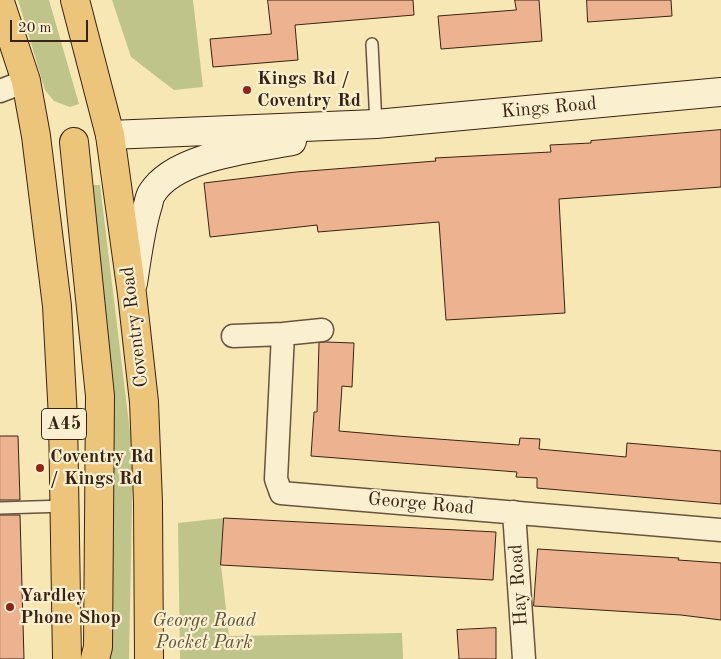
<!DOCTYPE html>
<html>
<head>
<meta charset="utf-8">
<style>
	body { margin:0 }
	#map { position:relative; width:721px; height:659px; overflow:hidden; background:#f7e7b4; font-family:"Old Standard TT",serif }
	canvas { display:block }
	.scale { position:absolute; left:10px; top:20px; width:78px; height:22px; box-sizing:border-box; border:2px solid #392216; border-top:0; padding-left:6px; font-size:15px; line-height:18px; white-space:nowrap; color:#392216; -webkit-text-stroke:4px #faefce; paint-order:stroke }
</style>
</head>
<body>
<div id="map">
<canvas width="721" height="659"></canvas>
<div class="scale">20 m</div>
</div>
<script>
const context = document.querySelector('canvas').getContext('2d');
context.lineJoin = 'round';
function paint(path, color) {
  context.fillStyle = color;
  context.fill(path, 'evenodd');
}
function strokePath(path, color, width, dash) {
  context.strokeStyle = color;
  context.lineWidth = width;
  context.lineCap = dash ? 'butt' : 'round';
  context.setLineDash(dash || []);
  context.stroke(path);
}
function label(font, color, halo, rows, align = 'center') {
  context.font = font + ' "Old Standard TT",serif';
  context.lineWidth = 4.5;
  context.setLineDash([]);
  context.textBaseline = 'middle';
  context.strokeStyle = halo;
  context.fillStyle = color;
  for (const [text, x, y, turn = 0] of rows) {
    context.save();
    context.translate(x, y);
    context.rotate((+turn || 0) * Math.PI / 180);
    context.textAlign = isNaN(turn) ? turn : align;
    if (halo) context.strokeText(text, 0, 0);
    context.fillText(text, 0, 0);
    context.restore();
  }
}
paint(new Path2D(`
	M18,0H49L79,104L70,107L54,101L45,90Z
	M112,0H193L203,87L174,90L131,57Z
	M91,185H100L133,457L129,659H102Z
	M224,518L221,565L229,636L402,633L403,659H180L178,523Z`), '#bfc48b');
const building = new Path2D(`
	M268,0H413L414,15L295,25L298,60L213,67L210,39L271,34Z
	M515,0H539L542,41L441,49L438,16L516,10Z
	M587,0H671L672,16L588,22Z
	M721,130V187L559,199L565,313L446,320L439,222L318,232L317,225L210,237L204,183L296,172L436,161L435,158L551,152L550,145L591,143V141Z
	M326,342L354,343L352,387L342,386L339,431L397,436L519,445L520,438L540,439L539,449L626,457L627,443L721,451V504L537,488V478L516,477L517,472L311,456L314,412H317L319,343Z
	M0,436H18L20,500H0Z
	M0,515H20L24,659H0Z
	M224,518L496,532L493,580L221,565Z
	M538,549L679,558L678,560L721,563V620L681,615L534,606Z
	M496,628V659H459L457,630Z`);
paint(building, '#edb28f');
strokePath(building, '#392216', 1);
const lane = new Path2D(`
	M372,44L376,124
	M0,508L65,506`);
const street = new Path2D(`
	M0,91L26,81
	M283,334L276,479L281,493L721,530
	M233,336L283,334L322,330
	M514,512L524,659`);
const secondary = new Path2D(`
	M110,135L376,124L721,92
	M133,283C137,258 140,232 147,208C149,203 149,197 152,193C175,156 251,149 292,141`);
const highway = new Path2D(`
	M75,0L110,135L132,294L144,402L148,502L149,659
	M0,2L26,81L36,136L57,306L63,418L67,659
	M74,142L100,396L98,647L95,659`);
strokePath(lane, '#68533e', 14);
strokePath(street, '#68533e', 25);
strokePath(secondary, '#392216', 30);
strokePath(highway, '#392216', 30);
strokePath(lane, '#faefce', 11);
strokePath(street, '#faefce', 22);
strokePath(secondary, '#faefce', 28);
strokePath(highway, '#ecc47a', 28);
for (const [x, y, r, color] of [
	[247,90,5,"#8f2418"],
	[40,468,5,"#8f2418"],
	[10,607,5,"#8f2418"]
]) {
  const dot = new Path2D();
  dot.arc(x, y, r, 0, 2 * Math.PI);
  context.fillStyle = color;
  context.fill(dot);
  strokePath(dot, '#faefce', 2);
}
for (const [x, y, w] of [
	[64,424,45]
]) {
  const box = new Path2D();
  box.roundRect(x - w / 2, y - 15.5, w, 31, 4);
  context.fillStyle = '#faefce';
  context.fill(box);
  strokePath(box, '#392216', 1);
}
label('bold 18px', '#392216', null, [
	["A45",64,424]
]);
label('bold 19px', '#392216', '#faefce', [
	["Kings Rd /",257,79],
	["Coventry Rd",257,101],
	["Coventry Rd",50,457],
	["/ Kings Rd",50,479],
	["Yardley",20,596],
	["Phone Shop",20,618]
], 'left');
label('19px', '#392216', '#faefce', [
	["Kings Road",549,108,-5],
	["Coventry Road",135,327,-97],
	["George Road",421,504,5],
	["Hay Road",519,585,-94]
]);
label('italic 19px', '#615339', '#faefce', [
	["George Road",204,621],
	["Pocket Park",204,643]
]);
</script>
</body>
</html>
